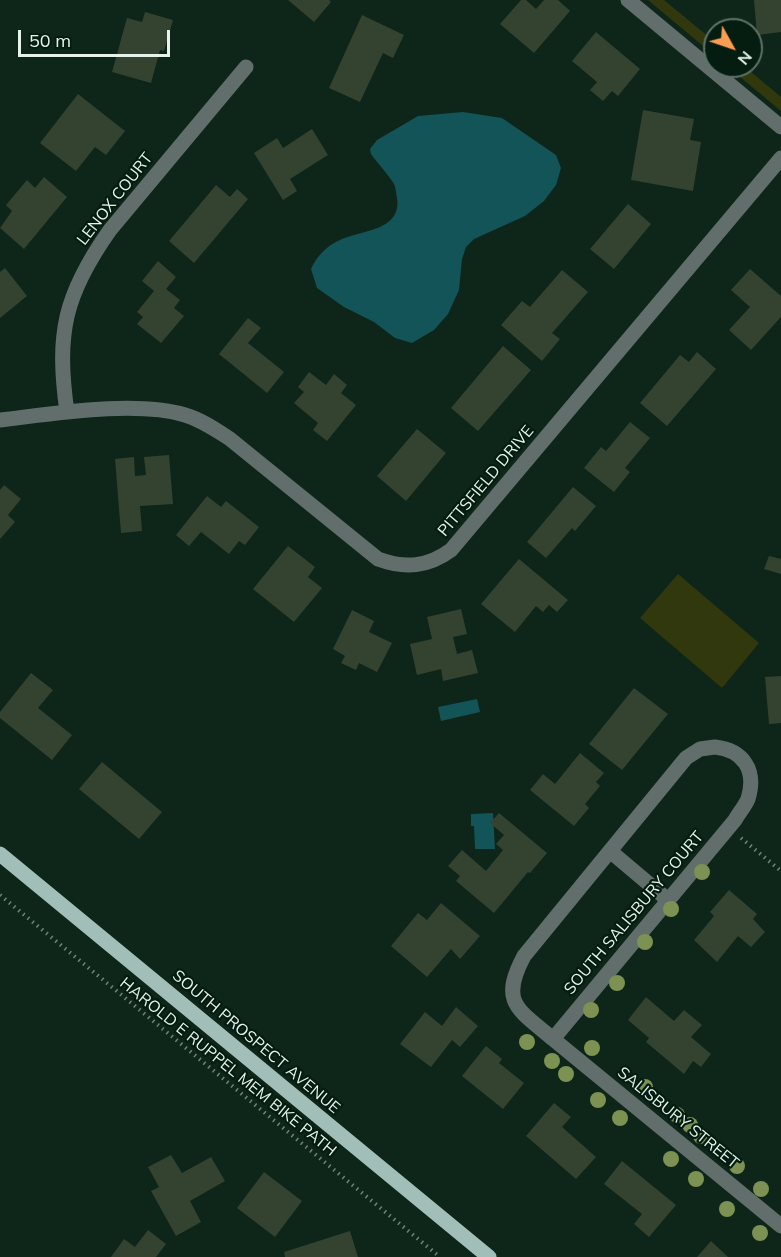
<!DOCTYPE html>
<html>
<head>
<meta charset="utf-8">
<style>
	body { margin:0 }
	#map { position:relative; width:781px; height:1257px; overflow:hidden; background:#0e2519; font-family:Mulish,sans-serif }
	canvas { display:block }
	.north { position:absolute; left:703px; top:18px; width:60px; height:60px; box-sizing:border-box; background:#051c10; border:2px solid #5f7268; border-radius:50%; rotate:130deg; font-size:16px; font-weight:700; line-height:24px; text-align:center; color:#e5f3eb }
	.north::after { content:''; display:block; margin:auto; width:21px; height:27px; background:#fc9e52; clip-path:polygon(50% 0,100% 100%,50% 72%,0 100%) }
	.scale { position:absolute; left:18px; top:30px; width:152px; height:27px; box-sizing:border-box; border:3px solid #e5f3eb; border-top:0; padding-left:8px; font-size:18px; line-height:21px; white-space:nowrap; color:#e5f3eb; -webkit-text-stroke:4px #051c10; paint-order:stroke }
</style>
</head>
<body>
<div id="map">
<canvas width="781" height="1257"></canvas>
<div class="north">N</div>
<div class="scale">50 m</div>
</div>
<script>
const context = document.querySelector('canvas').getContext('2d');
context.lineJoin = 'round';
function paint(path, color) {
  context.fillStyle = color;
  context.fill(path, 'evenodd');
}
function strokePath(path, color, width, dash) {
  context.strokeStyle = color;
  context.lineWidth = width;
  context.lineCap = dash ? 'butt' : 'round';
  context.setLineDash(dash || []);
  context.stroke(path);
}
function label(font, color, halo, rows, align = 'center') {
  context.font = font + ' Mulish,sans-serif';
  context.lineWidth = 4.5;
  context.setLineDash([]);
  context.textBaseline = 'middle';
  context.strokeStyle = halo;
  context.fillStyle = color;
  for (const [text, x, y, turn = 0] of rows) {
    context.save();
    context.translate(x, y);
    context.rotate((+turn || 0) * Math.PI / 180);
    context.textAlign = isNaN(turn) ? turn : align;
    if (halo) context.strokeText(text, 0, 0);
    context.fillText(text, 0, 0);
    context.restore();
  }
}
paint(new Path2D(`
	M648,0H664L715,42V56Z
	M727,66H744L781,97V111Z
	M678,574L759,643L722,688L640,618Z`), '#31380d');
paint(new Path2D(`
	M463,112L502,118L556,155L561,168L556,185L544,201L525,216L474,239L466,247L462,259L459,290L448,314L434,330L412,343L395,338L374,322L344,307L317,288L311,269C317,256 326,246 340,240C361,230 402,231 397,198C396,194 396,188 394,184C388,174 378,164 371,154L370,149L377,140L418,116Z
	M477,699L480,712L441,721L438,707Z
	M493,813L495,849H475L474,826H471V814Z`), '#125457');
paint(new Path2D(`
	M288,0H329L331,2L314,22Z
	M521,0H526L536,9L544,0H558L570,11L534,53L500,24Z
	M754,0H781V32L757,35Z
	M145,12L173,20L164,51L160,50L151,83L112,72L127,18L142,22Z
	M362,15L404,35L393,58L383,53L360,102L329,88Z
	M596,32L640,69L618,96L612,91L603,101L590,90L597,82L572,61Z
	M78,94L125,131L106,155L95,147L76,171L40,143Z
	M643,110L694,119L690,140L701,142L693,191L631,180Z
	M312,129L328,155L290,179L297,191L283,200L254,153L277,138L283,148Z
	M44,177L67,197L24,249L0,228L12,211L6,205L27,180L35,188Z
	M216,185L230,197L237,189L248,199L194,263L169,241Z
	M628,204L651,224L614,269L590,249Z
	M158,261L176,277L166,289L180,300L174,308L184,316L161,343L137,324L143,317L137,312L154,291L142,281Z
	M5,268L27,296L0,318V272Z
	M750,269L781,296V317L751,350L729,330L750,307L731,290Z
	M562,270L588,292L552,333L560,339L542,361L501,325L522,301L530,307Z
	M248,318L261,328L248,343L284,372L267,393L219,354Z
	M503,346L531,370L478,431L451,408Z
	M697,352L716,369L667,426L640,403L680,355L689,362Z
	M309,372L326,385L334,374L347,385L341,393L356,405L327,441L313,430L318,423L294,403L304,392L298,387Z
	M630,422L650,438L625,468L630,472L614,492L584,468L601,447L606,451Z
	M417,429L446,453L406,501L377,476Z
	M169,455L173,504L140,506L142,531L121,533L115,459L134,457L135,476L146,475L144,457Z
	M4,485L21,499L8,515L15,522L0,539V490Z
	M573,487L596,506L575,531L572,528L546,558L527,542Z
	M207,496L221,507L226,501L259,527L245,545L239,541L229,554L201,532L189,546L176,535Z
	M288,546L315,567L308,577L322,588L294,622L253,589Z
	M769,556L781,559V574L764,569Z
	M519,559L568,600L557,612L549,605L543,612L536,606L515,632L481,604Z
	M461,609L467,634L453,637L457,654L472,650L478,673L443,681L441,669L417,675L410,644L432,639L427,617Z
	M352,610L374,621L369,632L392,643L377,672L359,663L356,670L341,663L345,656L333,649Z
	M31,673L53,690L38,708L72,735L52,760L0,718V712Z
	M781,676V723L769,724L765,677Z
	M634,688L668,714L622,770L589,744Z
	M580,753L604,773L596,782L600,786L585,804L589,808L574,826L530,790L543,774L555,784Z
	M102,762L162,812L139,839L79,789Z
	M499,813L547,853L530,873L528,872L494,913L456,881L460,876L448,866L462,850L486,871L503,850L496,844L504,835L490,823Z
	M729,890L757,914L753,919L765,932L751,947L738,936L717,962L694,940L714,916L710,912Z
	M441,903L480,936L460,959L451,949L427,977L391,946L418,913L427,920Z
	M646,997L674,1021L684,1010L702,1025L691,1037L711,1054L701,1067L693,1061L684,1074L646,1042L649,1038L628,1020Z
	M456,1007L478,1026L460,1047L452,1040L431,1067L400,1044L425,1012L442,1026Z
	M486,1046L502,1059L499,1063L524,1083L503,1109L462,1076Z
	M554,1103L571,1117L562,1127L596,1157L576,1179L526,1136Z
	M171,1155L182,1173L211,1157L225,1181L190,1201L201,1222L176,1236L151,1191L159,1187L148,1167Z
	M622,1161L676,1205L649,1237L634,1224L642,1214L604,1184Z
	M264,1172L302,1201L275,1237L237,1208Z
	M148,1230L166,1244L156,1257H111L124,1239L135,1247Z
	M350,1231L358,1257H285L284,1252Z
	M711,1241L728,1257H697Z`), '#344330');
strokePath(new Path2D(`
	M741,838L781,871
	M0,895L440,1257`), '#708379', 4, [1.5, 4.5]);
strokePath(new Path2D(`
	M628,0L781,127
	M67,412C56,334 64,295 110,230L246,67
	M0,420C52,414 135,400 185,415C202,420 216,430 230,439L378,559C405,569 428,567 451,550L781,158
	M715,747C743,750 757,770 748,799C745,806 739,813 735,820L553,1039C518,1009 499,1003 524,956L686,758L700,749Z
	M610,851L668,900
	M553,1039L781,1226`), '#616e6b', 15);
strokePath(new Path2D(`
	M0,854L489,1257`), '#a2beb8', 15);
context.fillStyle = '#7c9152';
for (const [x, y] of [
	[702,872],
	[671,909],
	[645,942],
	[617,983],
	[591,1010],
	[527,1042],
	[592,1048],
	[552,1061],
	[566,1074],
	[645,1087],
	[598,1100],
	[677,1115],
	[620,1118],
	[690,1125],
	[701,1136],
	[671,1159],
	[737,1166],
	[696,1179],
	[761,1189],
	[727,1209],
	[760,1233]
]) {
  context.beginPath();
  context.arc(x, y, 8, 0, 2 * Math.PI);
  context.fill();
}
label('16px', '#e5f3eb', '#051c10', [
	["LENOX COURT",115,199,-52],
	["PITTSFIELD DRIVE",486,481,-50],
	["SOUTH SALISBURY COURT",634,913,-50],
	["SOUTH PROSPECT AVENUE",256,1042,40],
	["HAROLD E RUPPEL MEM BIKE PATH",228,1067,39],
	["SALISBURY STREET",678,1118,39]
]);
</script>
</body>
</html>
